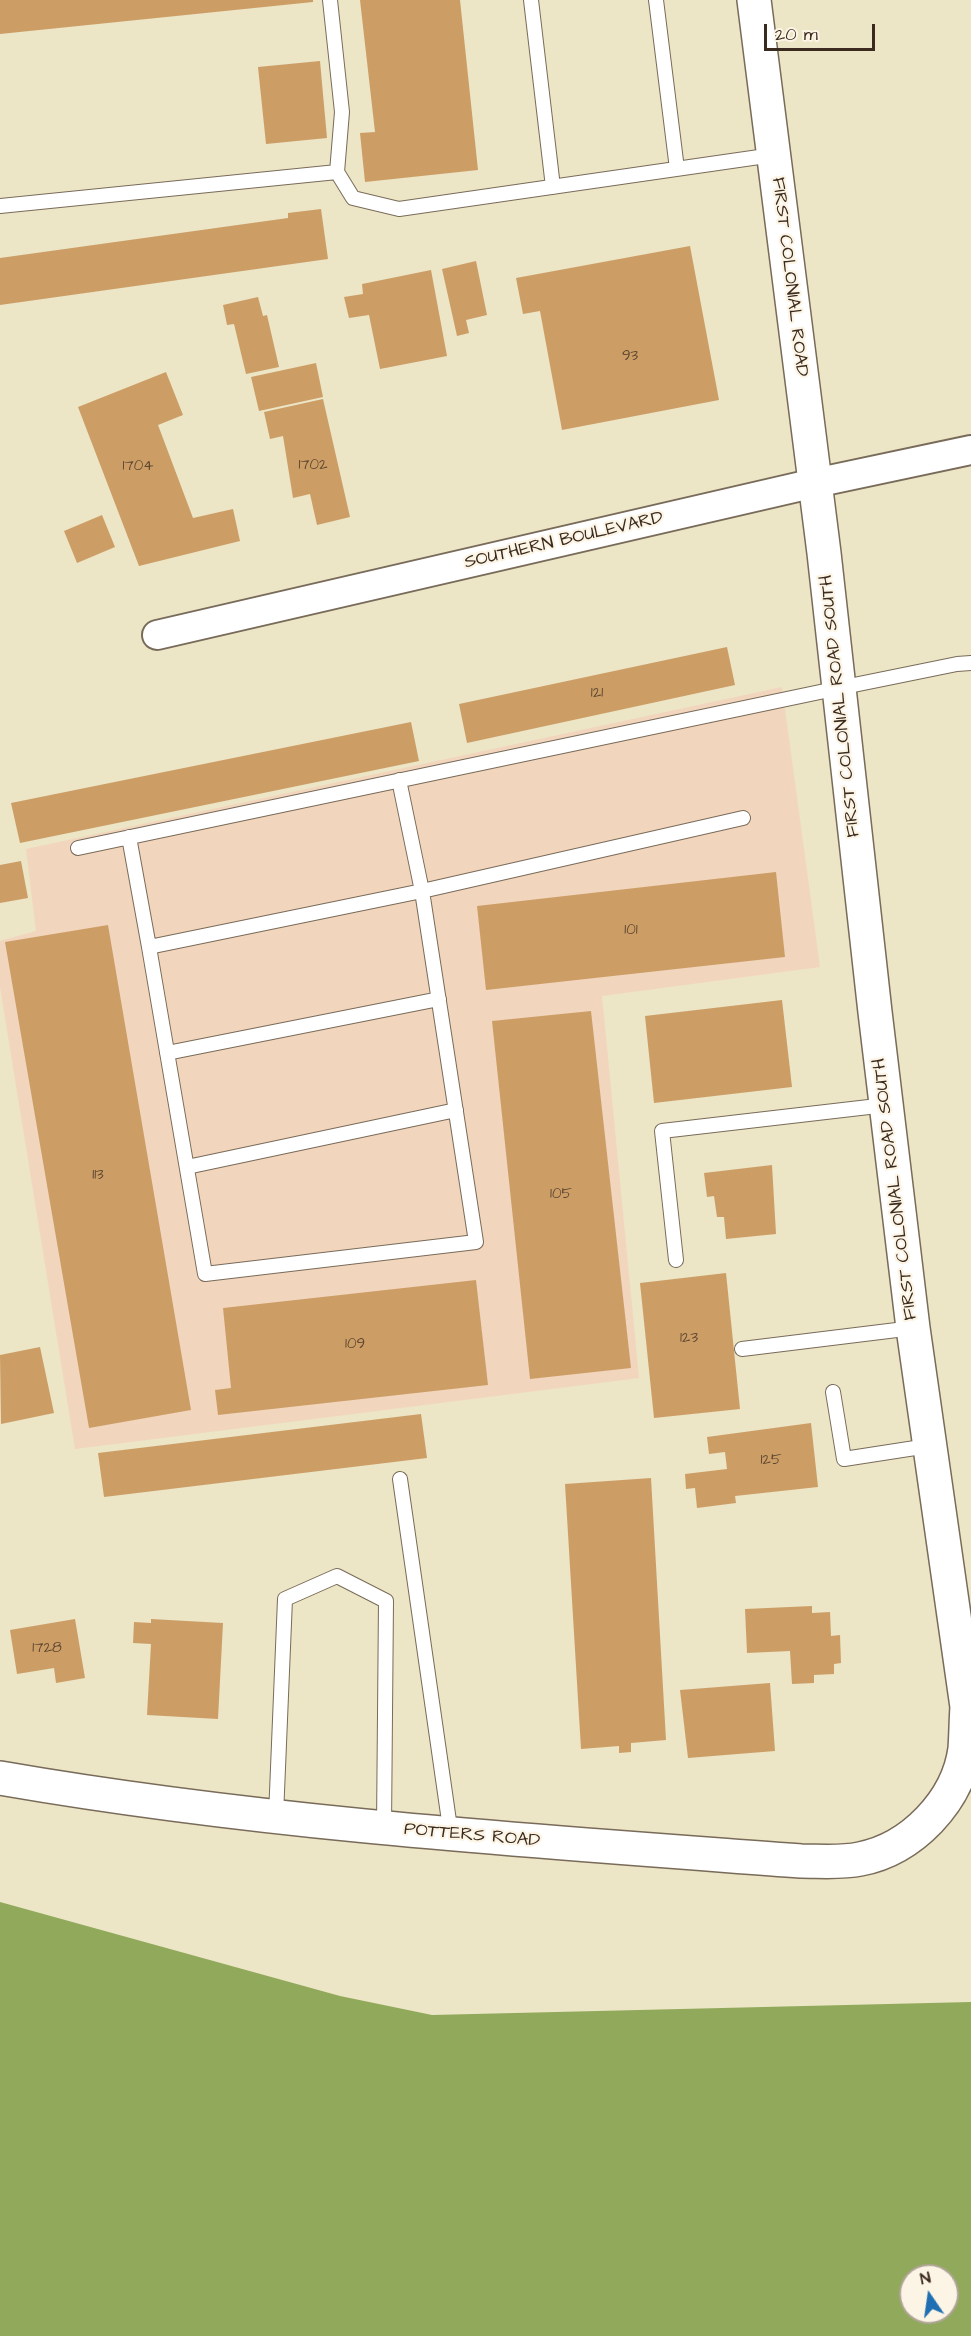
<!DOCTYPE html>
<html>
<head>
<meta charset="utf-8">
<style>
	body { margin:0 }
	#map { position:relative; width:971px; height:2336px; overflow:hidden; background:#ece5c6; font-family:"Architects Daughter",sans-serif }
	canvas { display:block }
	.north { position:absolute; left:899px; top:2264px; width:60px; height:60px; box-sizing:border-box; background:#fcf5e5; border:2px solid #afa495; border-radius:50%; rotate:347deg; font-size:16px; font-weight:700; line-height:24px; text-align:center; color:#3b2a1e }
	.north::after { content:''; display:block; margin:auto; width:21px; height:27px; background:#1f6fb2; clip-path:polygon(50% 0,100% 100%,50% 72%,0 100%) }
	.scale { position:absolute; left:764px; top:24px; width:111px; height:27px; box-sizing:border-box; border:3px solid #3b2a1e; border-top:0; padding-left:8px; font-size:18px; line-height:21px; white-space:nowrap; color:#3b2a1e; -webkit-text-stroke:4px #fcf5e5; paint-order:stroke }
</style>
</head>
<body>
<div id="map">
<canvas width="971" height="2336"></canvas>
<div class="north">N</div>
<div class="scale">20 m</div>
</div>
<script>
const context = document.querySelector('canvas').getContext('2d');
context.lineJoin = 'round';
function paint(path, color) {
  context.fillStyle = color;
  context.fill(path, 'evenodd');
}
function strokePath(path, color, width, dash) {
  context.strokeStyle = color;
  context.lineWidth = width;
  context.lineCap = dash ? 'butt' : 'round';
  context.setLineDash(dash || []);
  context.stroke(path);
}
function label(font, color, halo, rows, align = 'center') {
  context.font = font + ' "Architects Daughter",sans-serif';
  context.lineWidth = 4.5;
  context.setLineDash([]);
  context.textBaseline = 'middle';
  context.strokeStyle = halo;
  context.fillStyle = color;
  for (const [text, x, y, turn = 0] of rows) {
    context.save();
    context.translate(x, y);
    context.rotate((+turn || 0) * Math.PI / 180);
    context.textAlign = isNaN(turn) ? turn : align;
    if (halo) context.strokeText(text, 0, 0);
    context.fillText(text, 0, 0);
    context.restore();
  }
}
paint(new Path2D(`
	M782,687L820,967L602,996L639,1378L75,1449L0,987V941L36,931L26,849Z`), '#f2d5bd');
paint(new Path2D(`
	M0,1902L340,1996L432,2015L971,2002V2336H0ZM911,2276H947V2312H911Z`), '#90a95a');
paint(new Path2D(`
	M0,0H313V2L0,34Z
	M360,0H460L478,170L365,182L360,133L375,132Z
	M320,61L327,138L266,144L258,67Z
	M321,209L328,259L0,305V258L288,218V213Z
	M690,246L719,400L562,430L540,311L523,314L516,278Z
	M476,261L487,315L466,320L469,333L457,336L442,269Z
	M431,270L447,356L380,369L369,315L349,318L344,297L363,294L362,284Z
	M258,297L263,316L267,315L279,367L246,374L234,324L227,325L223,305Z
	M316,363L323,397L259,411L251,377Z
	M166,372L183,415L158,425L193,518L233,509L240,541L139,566L78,407Z
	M323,399L350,517L317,525L310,494L293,498L283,436L270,439L264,412Z
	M102,515L115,547L77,563L64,531Z
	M727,647L735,685L467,743L459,704Z
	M411,722L419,761L20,843L11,803Z
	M21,861L28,898L0,903V865Z
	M776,872L785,957L486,990L477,906Z
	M108,925L191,1410L89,1428L5,942Z
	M782,1000L792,1087L654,1103L645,1016Z
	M591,1011L631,1368L530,1379L492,1021Z
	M772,1165L776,1234L726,1239L724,1217H717L714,1196L707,1197L704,1173Z
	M726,1273L740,1409L654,1418L640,1283Z
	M476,1280L488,1385L218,1415L215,1390L231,1388L223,1308Z
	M40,1347L54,1413L1,1424L0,1355Z
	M421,1414L427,1458L104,1497L98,1453Z
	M811,1423L818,1487L735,1496L736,1503L697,1508L695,1488L686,1489L685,1474L727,1469L725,1452L709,1454L707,1437Z
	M651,1478L666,1740L631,1743V1752L619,1753V1746L581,1749L565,1484Z
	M812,1606V1613L830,1612L831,1636L840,1635L841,1663L834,1664V1674L814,1675V1683L792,1684L790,1651L747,1653L745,1609Z
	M75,1619L85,1678L56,1683L54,1668L17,1674L10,1630Z
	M151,1619L223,1623L218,1719L147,1715L151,1644L133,1643L134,1622L151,1623Z
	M770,1683L775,1751L688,1758L680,1690Z`), '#cc9e66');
const service = new Path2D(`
	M330,0L342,112L337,172
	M531,0L553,187
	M656,0L677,169
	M0,206L337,172L353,198L399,209L773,155
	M129,837L149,947L422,891L399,780
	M78,848L839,688L957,664L971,663
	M149,947L205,1274L476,1242L422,891L743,818
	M167,1053L439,999
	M187,1167L456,1110
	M676,1260L662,1131L886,1105
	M742,1349L913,1328
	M833,1392L844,1459L928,1446
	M400,1479L451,1835
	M276,1816L285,1599L337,1576L386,1601L384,1827`);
const minor = new Path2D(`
	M157,635L815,483L971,450`);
const tertiary = new Path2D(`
	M0,1778C265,1824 533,1841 801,1861C820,1861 841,1863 860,1859C912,1849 958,1801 965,1749C966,1735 966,1721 967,1707L913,1328L875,1012L824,553L754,0`);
strokePath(service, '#796b59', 16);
strokePath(minor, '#796b59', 32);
strokePath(tertiary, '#796b59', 36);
strokePath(service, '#fff', 14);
strokePath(minor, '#fff', 28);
strokePath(tertiary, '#fff', 33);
label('15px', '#5f4730', null, [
	["93",630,357],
	["1702",313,466],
	["1704",138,467],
	["121",597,694],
	["101",631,931],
	["113",98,1176],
	["105",561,1195],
	["123",689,1339],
	["109",355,1345],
	["125",771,1461],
	["1728",47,1649]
]);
label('18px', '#3b2a1e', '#fcf5e5', [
	["FIRST COLONIAL ROAD",789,277,83],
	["SOUTHERN BOULEVARD",564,541,-13],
	["FIRST COLONIAL ROAD SOUTH",841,706,-96],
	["FIRST COLONIAL ROAD SOUTH",896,1189,-97],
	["POTTERS ROAD",472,1836,5]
]);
</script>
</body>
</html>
